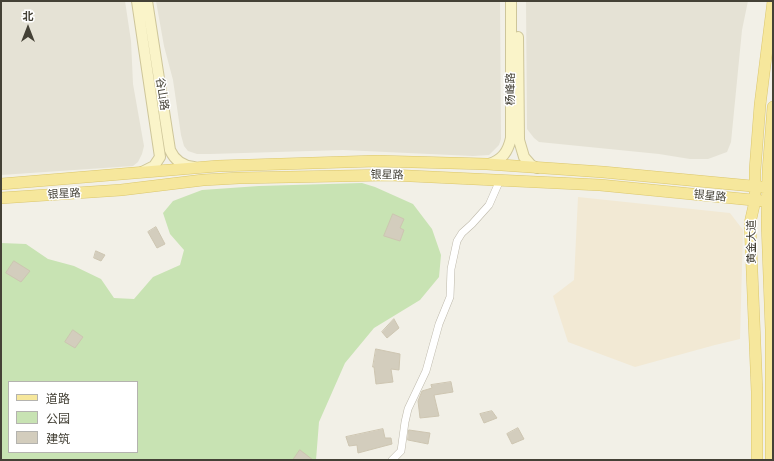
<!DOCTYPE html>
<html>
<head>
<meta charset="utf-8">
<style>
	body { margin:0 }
	#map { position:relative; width:774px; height:461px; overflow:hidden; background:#f2f0e7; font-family:Inter,"Noto Sans SC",sans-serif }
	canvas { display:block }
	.frame { position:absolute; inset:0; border:2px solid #444136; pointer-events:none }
	.legend { position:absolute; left:8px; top:381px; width:130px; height:72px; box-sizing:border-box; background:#fff; border:1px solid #b4b3af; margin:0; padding:5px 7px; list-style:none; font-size:12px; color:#444136 }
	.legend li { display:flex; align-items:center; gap:8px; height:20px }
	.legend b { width:20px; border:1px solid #b4b3af }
	.north { position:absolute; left:8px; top:8px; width:40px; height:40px; -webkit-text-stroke:3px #fff; paint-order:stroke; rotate:0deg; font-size:11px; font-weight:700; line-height:16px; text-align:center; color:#444136 }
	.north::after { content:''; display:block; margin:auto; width:14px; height:18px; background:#444136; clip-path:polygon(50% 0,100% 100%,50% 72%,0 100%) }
</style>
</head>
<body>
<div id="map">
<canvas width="774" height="461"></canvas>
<div class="frame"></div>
<ul class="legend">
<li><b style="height:5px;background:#f6e79c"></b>道路</li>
<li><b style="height:11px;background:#c8e3b3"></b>公园</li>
<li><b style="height:11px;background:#d3cdbd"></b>建筑</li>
</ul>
<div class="north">北</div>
</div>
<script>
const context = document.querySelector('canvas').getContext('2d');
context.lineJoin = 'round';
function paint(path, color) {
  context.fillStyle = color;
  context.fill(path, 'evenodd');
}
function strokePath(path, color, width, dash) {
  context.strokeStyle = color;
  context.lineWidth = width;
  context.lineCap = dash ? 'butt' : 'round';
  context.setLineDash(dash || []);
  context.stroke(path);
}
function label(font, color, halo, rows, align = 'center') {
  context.font = font + ' Inter,"Noto Sans SC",sans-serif';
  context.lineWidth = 3;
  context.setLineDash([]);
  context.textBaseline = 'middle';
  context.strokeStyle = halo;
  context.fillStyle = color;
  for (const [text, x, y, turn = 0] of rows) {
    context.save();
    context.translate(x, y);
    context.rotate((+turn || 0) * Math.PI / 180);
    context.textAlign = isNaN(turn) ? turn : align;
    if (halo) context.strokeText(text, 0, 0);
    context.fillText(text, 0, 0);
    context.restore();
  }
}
paint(new Path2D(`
	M1,1H125L131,41L133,84L144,146L142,154L138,162L133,166L1,175Z
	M156,1H500L501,139L499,145L489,155L473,156L343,150L210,154H197L188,151L184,146L181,135L173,80L164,46Z
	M526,1H748L742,30L731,142L727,152L708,159H690L659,154L539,142L534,138L527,129Z`), '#e5e2d5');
paint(new Path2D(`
	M578,197L730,213L743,230L740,339L715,345L635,367L568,342L553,296L574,280Z`), '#f2e9d4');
paint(new Path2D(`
	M362,183L375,187L413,204L432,229L441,255L439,277L420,300L374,328L345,363L319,422L316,460H1V243L26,244L48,259L74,266L101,279L114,298L134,299L153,277L180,265L184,250L170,234L163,213L173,201L202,190L259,186ZM9,382H137V452H9Z`), '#c8e3b3');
const building = new Path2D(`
	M393,214L404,219L400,228L404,230L400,241L384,236Z
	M156,227L165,244L157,248L148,232Z
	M96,251L105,255L101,261L94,258Z
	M14,261L30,271L21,282L6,273Z
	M394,319L399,328L387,338L382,332Z
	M73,330L83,337L75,348L65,342Z
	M376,349L400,354L399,370L391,369L393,382L376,384L374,367H373Z
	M451,382L453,392L434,395L439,416L420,418L418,401L422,391L432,388L431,385Z
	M492,411L497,418L484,423L480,414Z
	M518,428L524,439L512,444L507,434Z
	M383,429L385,438H391L392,444L358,453L357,445L349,446L346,437Z
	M409,430L430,433L428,444L408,440Z
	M300,450L313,460H293Z`);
paint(building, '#d3cdbd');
strokePath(building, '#cdc5b1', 1);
const street = new Path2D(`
	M392,460L401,451L405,422L408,409L426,371L439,324L450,297L451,269L457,241L462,233L472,224L489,205L500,180`);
const secondary = new Path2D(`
	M137,1L160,157L154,166L142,172
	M147,1L170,150C175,161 183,166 194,167
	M518,37L519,140L524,157L531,165L537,168
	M489,164C502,160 508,152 511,138V1`);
const primary = new Path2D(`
	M1,184L218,166L376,161L487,164L603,172L773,188
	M1,198L121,190L203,180L239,178L390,175L600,185L773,202
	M757,460V392L750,223L755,201V170L760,105L773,1
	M771,460V330L767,223L768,171L773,107`);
strokePath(street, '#bdb8aa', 8);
strokePath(secondary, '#cec69a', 12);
strokePath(primary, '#dac66d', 12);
strokePath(street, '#fff', 7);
strokePath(secondary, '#faf4c9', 10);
strokePath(primary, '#f6e79c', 11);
label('11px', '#444136', '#fff', [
	["杨峰路",511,89,-90],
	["谷山路",162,94,81],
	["银星路",387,175,1],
	["银星路",64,194,-3],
	["银星路",710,196,6],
	["黄金大道",752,242,-90]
]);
</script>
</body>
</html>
